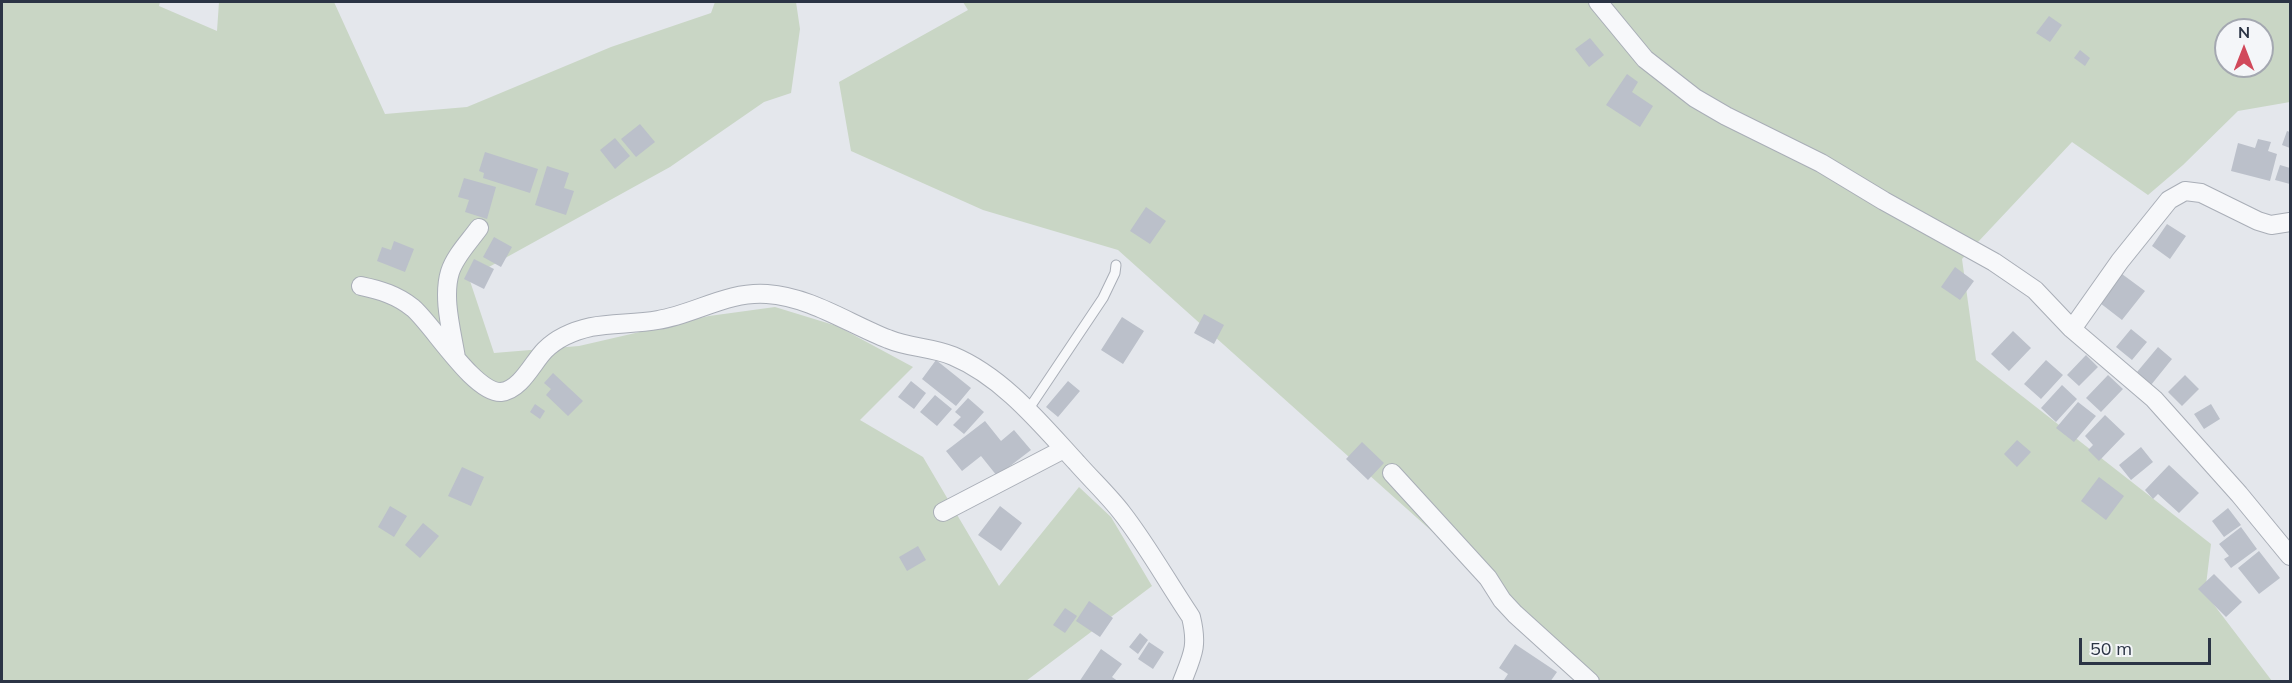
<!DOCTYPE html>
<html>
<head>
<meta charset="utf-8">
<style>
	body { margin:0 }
	#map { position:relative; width:2292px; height:683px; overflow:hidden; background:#e4e7ec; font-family:Mulish,sans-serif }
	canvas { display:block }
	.frame { position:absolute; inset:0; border:3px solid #2b3445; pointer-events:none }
	.north { position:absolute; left:2214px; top:18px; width:60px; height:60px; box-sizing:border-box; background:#f4f6f9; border:2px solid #a4a8b1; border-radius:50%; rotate:0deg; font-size:16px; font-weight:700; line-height:24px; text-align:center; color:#2b3445 }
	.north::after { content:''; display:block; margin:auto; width:21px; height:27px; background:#d1495b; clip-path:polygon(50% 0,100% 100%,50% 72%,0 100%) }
	.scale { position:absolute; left:2079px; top:638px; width:132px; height:27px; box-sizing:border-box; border:3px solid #2b3445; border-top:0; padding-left:8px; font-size:18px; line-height:21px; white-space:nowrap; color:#2b3445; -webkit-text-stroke:4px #f4f6f9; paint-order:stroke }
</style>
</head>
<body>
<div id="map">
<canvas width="2292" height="683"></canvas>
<div class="frame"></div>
<div class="north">N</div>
<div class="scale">50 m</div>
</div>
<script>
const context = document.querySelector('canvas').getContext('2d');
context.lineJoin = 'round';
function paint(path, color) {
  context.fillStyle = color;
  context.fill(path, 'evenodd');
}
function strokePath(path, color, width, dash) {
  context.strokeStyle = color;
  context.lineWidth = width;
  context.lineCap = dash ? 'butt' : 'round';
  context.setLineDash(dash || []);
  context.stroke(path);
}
paint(new Path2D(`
	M2,2H160L159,6L217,31L219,2H334L385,114L467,107L611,47L711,13L715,2H796L800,29L791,93L764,102L670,167L469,278L494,353L579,346L709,316L775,307L837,326L913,367L860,420L923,457L999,586L1079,487L1111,517L1152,586L1026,681H2Z
	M963,2H2290V102L2238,111L2183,165L2148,195L2072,142L1962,259L1976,360L2211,544L2205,593L2272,681H1599L1118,250L983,210L851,151L839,82L968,10ZM2226,30H2262V66H2226Z`), '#c9d6c5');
paint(new Path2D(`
	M2049,16L2062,25L2050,42L2036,33Z
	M1590,38L1604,55L1589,67L1575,49Z
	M2080,50L2090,58L2085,66L2074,58Z
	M1627,74L1638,82L1632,92L1653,106L1640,127L1606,105Z
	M640,124L655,142L636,157L621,139Z
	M2287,131L2290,132V148L2282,145Z
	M615,138L630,156L615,169L600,150Z
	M2258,139L2271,142L2268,151L2277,154L2270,181L2231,171L2238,143L2255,148Z
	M485,152L538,169L530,193L483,178L484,173L479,171Z
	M2280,165L2290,168V184L2275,180Z
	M547,166L569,173L564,188L574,191L566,215L535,205Z
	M464,178L496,187L487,219L465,212L469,200L458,197Z
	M1146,207L1166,221L1150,244L1130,231Z
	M2167,224L2186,236L2170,259L2152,246Z
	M494,237L512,247L501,267L483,257Z
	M394,241L414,249L405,272L377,261L382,247L391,250Z
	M474,259L494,269L484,289L464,279Z
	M1955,267L1974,281L1960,300L1941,287Z
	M2122,274L2145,291L2122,320L2100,303Z
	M1204,314L1224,325L1214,344L1194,333Z
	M1122,317L1144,331L1123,364L1101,350Z
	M2131,329L2147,342L2132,360L2116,347Z
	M2013,331L2031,348L2009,371L1991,354Z
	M2158,347L2172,359L2151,385L2137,372Z
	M2086,355L2098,367L2079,386L2067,375Z
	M936,360L971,388L956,406L922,379Z
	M2046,360L2063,375L2041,399L2024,384Z
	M553,373L583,401L568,416L546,395L551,389L544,383Z
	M2108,375L2123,389L2101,412L2086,398Z
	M2185,375L2199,389L2182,406L2168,392Z
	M911,381L926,393L914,409L898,397Z
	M1068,381L1080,391L1058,417L1046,407Z
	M2062,385L2077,399L2056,422L2041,408Z
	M935,395L952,409L937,426L920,412Z
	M968,398L984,412L964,434L953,425L961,417L955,412Z
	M2078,402L2096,416L2074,442L2056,428Z
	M535,404L545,411L540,419L530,412Z
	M2211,404L2220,419L2204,429L2194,414Z
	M2105,415L2125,434L2099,461L2088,450L2093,445L2085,436Z
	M985,421L1001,441L1014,430L1031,450L997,476L981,456L962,471L946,451Z
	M2017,440L2031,452L2017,467L2004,454Z
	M1362,442L1384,463L1368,480L1346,459Z
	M2141,447L2153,462L2131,480L2119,465Z
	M2169,465L2199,493L2179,513L2158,494L2153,499L2145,490Z
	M462,467L484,477L471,506L448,496Z
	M2099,477L2124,496L2106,520L2081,501Z
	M390,506L407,516L394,537L378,527Z
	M1000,506L1022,523L1001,551L978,535Z
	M2228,508L2241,525L2224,537L2212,521Z
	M423,523L439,536L420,558L405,545Z
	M2241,527L2257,549L2231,568L2224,559L2229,556L2219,544Z
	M918,546L926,560L907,571L899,557Z
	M2259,551L2280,578L2259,594L2238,568Z
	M2214,574L2242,602L2226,617L2198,589Z
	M1089,601L1113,618L1100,637L1076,621Z
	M1065,608L1077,616L1065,633L1053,625Z
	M1140,633L1148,640L1138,654L1129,647Z
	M1149,642L1164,652L1153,669L1138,659Z
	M1515,644L1557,672L1550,682L1504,680L1508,674L1499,668Z
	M1101,649L1122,664L1112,677L1119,682H1079Z`), '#bbc0ca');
const service = new Path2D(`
	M1028,410L1103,298L1115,273L1116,265`);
const minor = new Path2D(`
	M1598,2L1645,59L1695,98L1726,116L1821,163L1884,201L1994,262L2035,290L2072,329L2154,399L2239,494L2290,556
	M361,286C380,290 397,295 413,308C433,325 474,393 501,392C521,390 533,362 545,350C558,337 573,331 591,327C613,323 636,324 658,320C695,314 728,291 767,294C811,297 849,324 888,339C909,348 932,347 953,356C1003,377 1041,424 1077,463C1092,480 1109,496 1122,513C1147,545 1168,583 1191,617C1198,646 1193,654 1182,682
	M2072,329L2120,261L2169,200L2185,191L2201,193L2258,221L2271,225L2290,222
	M456,358C452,332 442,298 450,272C455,256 469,242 479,228
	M1392,473L1488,578L1502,600L1515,614L1590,682
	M943,512L1064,449`);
strokePath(service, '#a9aeb7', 11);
strokePath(minor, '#a9aeb7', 20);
strokePath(service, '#f7f8fa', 9);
strokePath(minor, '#f7f8fa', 18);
</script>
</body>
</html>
